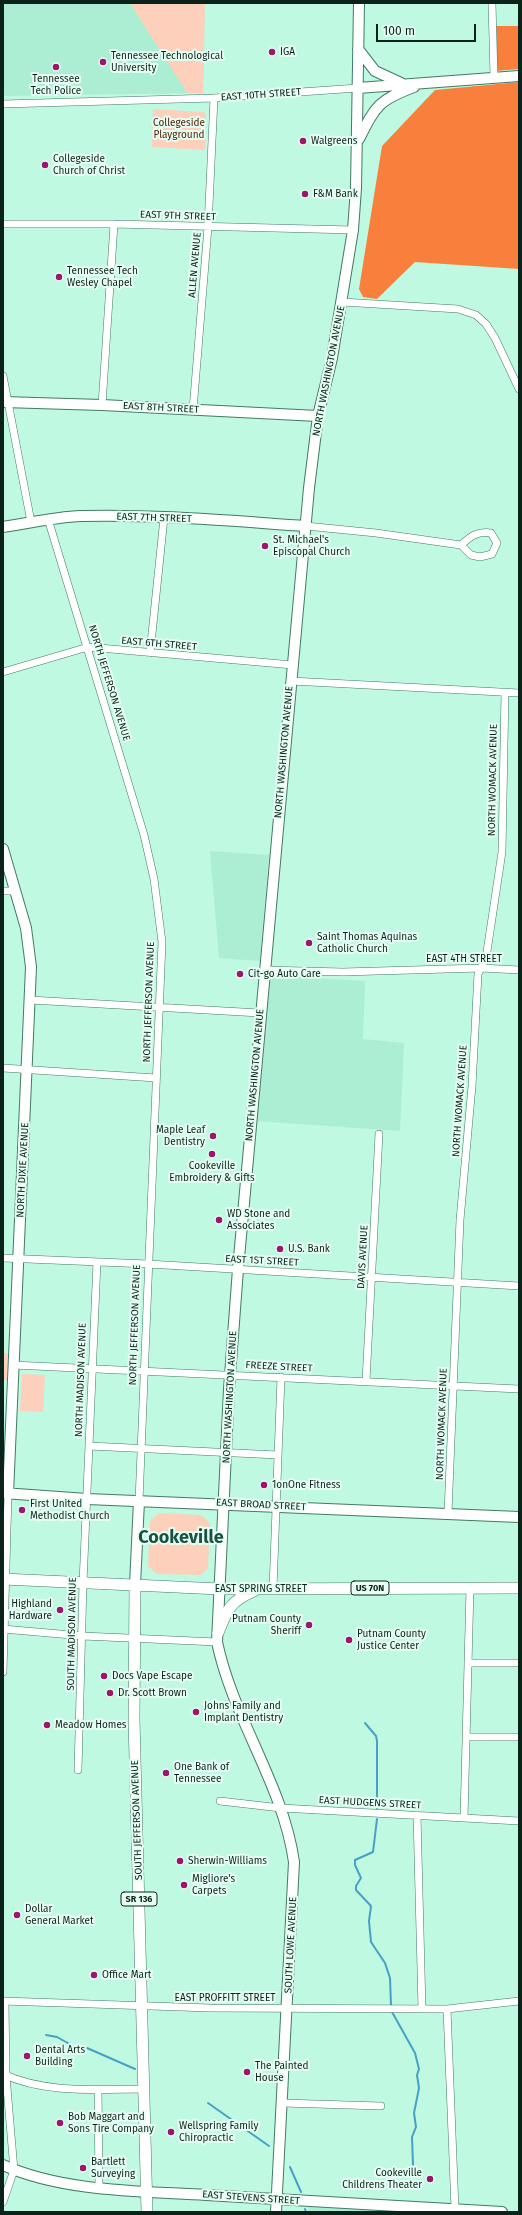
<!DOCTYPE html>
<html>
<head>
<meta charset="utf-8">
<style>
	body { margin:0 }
	#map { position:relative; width:522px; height:2215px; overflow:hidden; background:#bff9e1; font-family:"Fira Sans",sans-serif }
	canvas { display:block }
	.frame { position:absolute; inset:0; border:4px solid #0b221a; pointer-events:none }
	.scale { position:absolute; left:376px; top:24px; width:100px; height:18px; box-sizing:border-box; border:2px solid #0b221a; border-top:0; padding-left:5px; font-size:12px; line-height:14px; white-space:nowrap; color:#0b221a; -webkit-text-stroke:3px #e7fef4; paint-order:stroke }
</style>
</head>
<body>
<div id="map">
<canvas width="522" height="2215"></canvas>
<div class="frame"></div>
<div class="scale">100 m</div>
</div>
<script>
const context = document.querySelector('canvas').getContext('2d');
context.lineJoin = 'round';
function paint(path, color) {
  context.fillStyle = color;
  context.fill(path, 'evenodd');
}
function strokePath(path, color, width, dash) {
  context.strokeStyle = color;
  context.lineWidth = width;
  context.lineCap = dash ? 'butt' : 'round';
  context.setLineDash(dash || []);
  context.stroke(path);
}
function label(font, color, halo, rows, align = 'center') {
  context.font = font + ' "Fira Sans",sans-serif';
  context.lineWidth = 4;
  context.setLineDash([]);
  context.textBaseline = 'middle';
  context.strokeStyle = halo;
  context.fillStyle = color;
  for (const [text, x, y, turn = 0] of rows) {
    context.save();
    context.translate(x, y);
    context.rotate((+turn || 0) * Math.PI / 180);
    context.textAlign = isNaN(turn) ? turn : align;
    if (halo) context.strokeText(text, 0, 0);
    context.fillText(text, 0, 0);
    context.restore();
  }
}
paint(new Path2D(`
	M3,3H205L203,93L3,96Z
	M210,851L269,855L260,961L219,958Z
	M275,976L365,981L363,1039L404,1043L400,1131L257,1121L270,982Z
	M308,2205L401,2210V2212H309Z`), '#aceed3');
paint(new Path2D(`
	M130,3H205L203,93H187Z
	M153,109L204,112L206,115L205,150L152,147Z
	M3,1353H8L7,1380H3Z
	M22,1374L45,1375L43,1412L20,1411Z
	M159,1513L201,1515L210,1523L208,1568L201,1575L157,1574L148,1566L150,1521Z`), '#fcd0ba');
paint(new Path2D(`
	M495,26H519V69L496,71Z
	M519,82V269L415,262L377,299L363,297L359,289L382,146L435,90Z`), '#f9803c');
strokePath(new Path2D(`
	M365,1723L376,1736L377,1741V1808
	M377,1819L373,1852L355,1860V1865L361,1878L356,1886V1890L371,1906L369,1921L371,1942L385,1963L390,1978L391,2005
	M392,2012L415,2053L419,2069L417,2075L419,2088L414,2113L416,2127L412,2137L413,2165
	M46,2035L57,2037L73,2046L87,2048L135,2069
	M208,2103L269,2146
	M290,2167L301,2192
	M305,2209L306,2212`), '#47a1c5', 2);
const street = new Path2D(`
	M492,3L494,77
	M3,104L214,98L358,88
	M3,224H114L353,230
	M342,302L458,309L476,315L486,324L495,338L519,389
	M3,376L31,522
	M102,405L114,224
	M193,410L208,227L214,98
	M48,519L144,835L154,879L162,942L139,1501
	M306,526L376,533L461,545L471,555L480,557L492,554L497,543L491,533C477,531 471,536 461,545
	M150,653L164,518
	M3,672L88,647L293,665
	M291,681L519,693
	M3,891H16
	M264,970L343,972L481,968L519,970
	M30,1000L260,1013
	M3,1068L156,1078
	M3,1258L148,1264L519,1286
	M13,1365L519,1389
	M366,1381L379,1134
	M89,1446L278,1455
	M448,1513L460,1220L472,1086L478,974L486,958L502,852L505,692
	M273,1589L281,1377
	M3,1629L83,1636L217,1642
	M468,1663H519
	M3,1672L8,1494
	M467,1737H519
	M78,1770L83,1583L97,1262
	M220,1801L281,1808L519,1821
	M417,1815L422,2009
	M464,1818L470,1588
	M3,2001L210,2008L447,2009L519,2001
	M447,2009L455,2209
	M3,2074C46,2094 98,2089 143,2089
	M98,2089L99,2187
	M283,2103L381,2106
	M3,2202L14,2170L6,2076L5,2003`);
const secondary = new Path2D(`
	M358,49L375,71L401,83
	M358,88L519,76
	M359,139C376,105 379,100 414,87
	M3,402L102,405L318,416
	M3,527C29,523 55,517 81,516C155,514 231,521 306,526
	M3,849L26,928L31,967L8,1494
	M3,1493L87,1499L519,1517
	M135,1585L139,1501
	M3,2165C63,2192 141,2191 206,2195C305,2201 404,2207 502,2212
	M276,2212L294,1862C283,1784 233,1719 217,1642L229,1389L238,1269L309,488L318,416L332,358L353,230L356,188L359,3`);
const primary = new Path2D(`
	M3,1579L220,1589L519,1588
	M135,1585L134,1720L147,2212
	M218,1633C227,1610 230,1601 254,1591`);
strokePath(street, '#437a65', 8);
strokePath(secondary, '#437a65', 12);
strokePath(primary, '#437a65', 12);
strokePath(street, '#fff', 7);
strokePath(secondary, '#fff', 10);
strokePath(primary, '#fff', 11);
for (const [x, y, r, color] of [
	[272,52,4,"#9a176c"],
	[103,62,4,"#9a176c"],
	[56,67,4,"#9a176c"],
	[303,141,4,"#9a176c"],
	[45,165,4,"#9a176c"],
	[305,194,4,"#9a176c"],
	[59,277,4,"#9a176c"],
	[265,546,4,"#9a176c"],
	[309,943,4,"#9a176c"],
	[240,974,4,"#9a176c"],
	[213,1136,4,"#9a176c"],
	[212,1154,4,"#9a176c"],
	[219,1220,4,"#9a176c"],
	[280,1249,4,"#9a176c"],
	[264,1485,4,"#9a176c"],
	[22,1510,4,"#9a176c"],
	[60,1610,4,"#9a176c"],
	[309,1625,4,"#9a176c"],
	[349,1640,4,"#9a176c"],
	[104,1676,4,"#9a176c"],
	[110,1693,4,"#9a176c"],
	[196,1712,4,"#9a176c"],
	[47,1725,4,"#9a176c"],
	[166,1773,4,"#9a176c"],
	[180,1861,4,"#9a176c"],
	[184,1885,4,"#9a176c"],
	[17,1915,4,"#9a176c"],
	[94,1975,4,"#9a176c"],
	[27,2056,4,"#9a176c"],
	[247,2072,4,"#9a176c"],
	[60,2123,4,"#9a176c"],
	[171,2132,4,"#9a176c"],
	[83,2168,4,"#9a176c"],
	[430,2179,4,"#9a176c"]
]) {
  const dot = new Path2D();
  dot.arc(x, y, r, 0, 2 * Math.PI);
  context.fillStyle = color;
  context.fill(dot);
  strokePath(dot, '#e7fef4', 1.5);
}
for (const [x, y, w] of [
	[370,1588,38],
	[139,1899,36]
]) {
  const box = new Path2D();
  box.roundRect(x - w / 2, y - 7, w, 14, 3);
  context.fillStyle = '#e7fef4';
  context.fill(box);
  strokePath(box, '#0b221a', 1);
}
label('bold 9px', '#0b221a', null, [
	["US 70N",370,1588],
	["SR 136",139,1899]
]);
label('10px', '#0b221a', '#e7fef4', [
	["IGA",280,52],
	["Tennessee Technological",111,56],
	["University",111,68],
	["Tennessee",56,79,"center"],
	["Tech Police",56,91,"center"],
	["Walgreens",311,141],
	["Collegeside",53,159],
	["Church of Christ",53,171],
	["F&M Bank",313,194],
	["Tennessee Tech",67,271],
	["Wesley Chapel",67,283],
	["St. Michael's",273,540],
	["Episcopal Church",273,552],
	["Saint Thomas Aquinas",317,937],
	["Catholic Church",317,949],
	["Cit-go Auto Care",248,974],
	["Maple Leaf",205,1130,"right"],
	["Dentistry",205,1142,"right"],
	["Cookeville",212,1166,"center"],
	["Embroidery & Gifts",212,1178,"center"],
	["WD Stone and",227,1214],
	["Associates",227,1226],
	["U.S. Bank",288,1249],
	["1onOne Fitness",272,1485],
	["First United",30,1504],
	["Methodist Church",30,1516],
	["Highland",52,1604,"right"],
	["Hardware",52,1616,"right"],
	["Putnam County",301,1619,"right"],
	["Sheriff",301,1631,"right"],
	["Putnam County",357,1634],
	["Justice Center",357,1646],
	["Docs Vape Escape",112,1676],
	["Dr. Scott Brown",118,1693],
	["Johns Family and",204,1706],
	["Implant Dentistry",204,1718],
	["Meadow Homes",55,1725],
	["One Bank of",174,1767],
	["Tennessee",174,1779],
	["Sherwin-Williams",188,1861],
	["Migliore's",192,1879],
	["Carpets",192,1891],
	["Dollar",25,1909],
	["General Market",25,1921],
	["Office Mart",102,1975],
	["Dental Arts",35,2050],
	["Building",35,2062],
	["The Painted",255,2066],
	["House",255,2078],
	["Bob Maggart and",68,2117],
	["Sons Tire Company",68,2129],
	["Wellspring Family",179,2126],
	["Chiropractic",179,2138],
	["Bartlett",91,2162],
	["Surveying",91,2174],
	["Cookeville",422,2173,"right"],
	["Childrens Theater",422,2185,"right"]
], 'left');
label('10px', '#0b221a', '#e7fef4', [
	["EAST 10TH STREET",261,95,-4],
	["EAST 9TH STREET",178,216,2],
	["ALLEN AVENUE",195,265,-85],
	["NORTH WASHINGTON AVENUE",329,371,-79],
	["EAST 8TH STREET",161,408,3],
	["EAST 7TH STREET",154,518,2],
	["EAST 6TH STREET",159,644,5],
	["NORTH JEFFERSON AVENUE",109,683,73],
	["NORTH WASHINGTON AVENUE",284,752,-85],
	["NORTH WOMACK AVENUE",493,780,-89],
	["EAST 4TH STREET",464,959],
	["NORTH JEFFERSON AVENUE",149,1002,-88],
	["NORTH WASHINGTON AVENUE",255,1075,-85],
	["NORTH WOMACK AVENUE",460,1101,-86],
	["NORTH DIXIE AVENUE",23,1170,-87],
	["DAVIS AVENUE",363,1257,-87],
	["EAST 1ST STREET",262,1261,3],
	["NORTH JEFFERSON AVENUE",135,1325,-88],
	["FREEZE STREET",279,1367,3],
	["NORTH MADISON AVENUE",81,1380,-88],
	["NORTH WASHINGTON AVENUE",230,1397,-87],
	["NORTH WOMACK AVENUE",442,1424,-88],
	["EAST BROAD STREET",261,1505,3],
	["EAST SPRING STREET",261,1589],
	["SOUTH MADISON AVENUE",72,1634,-89],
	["EAST HUDGENS STREET",370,1803,3],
	["SOUTH JEFFERSON AVENUE",137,1820,-92],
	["SOUTH LOWE AVENUE",291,1945,-87],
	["EAST PROFFITT STREET",225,1998],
	["EAST STEVENS STREET",251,2198,4]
]);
label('10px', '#512307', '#e7fef4', [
	["Collegeside",179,123],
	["Playground",179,135]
]);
label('bold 18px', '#19523f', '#e7fef4', [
	["Cookeville",181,1538]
]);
</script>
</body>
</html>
